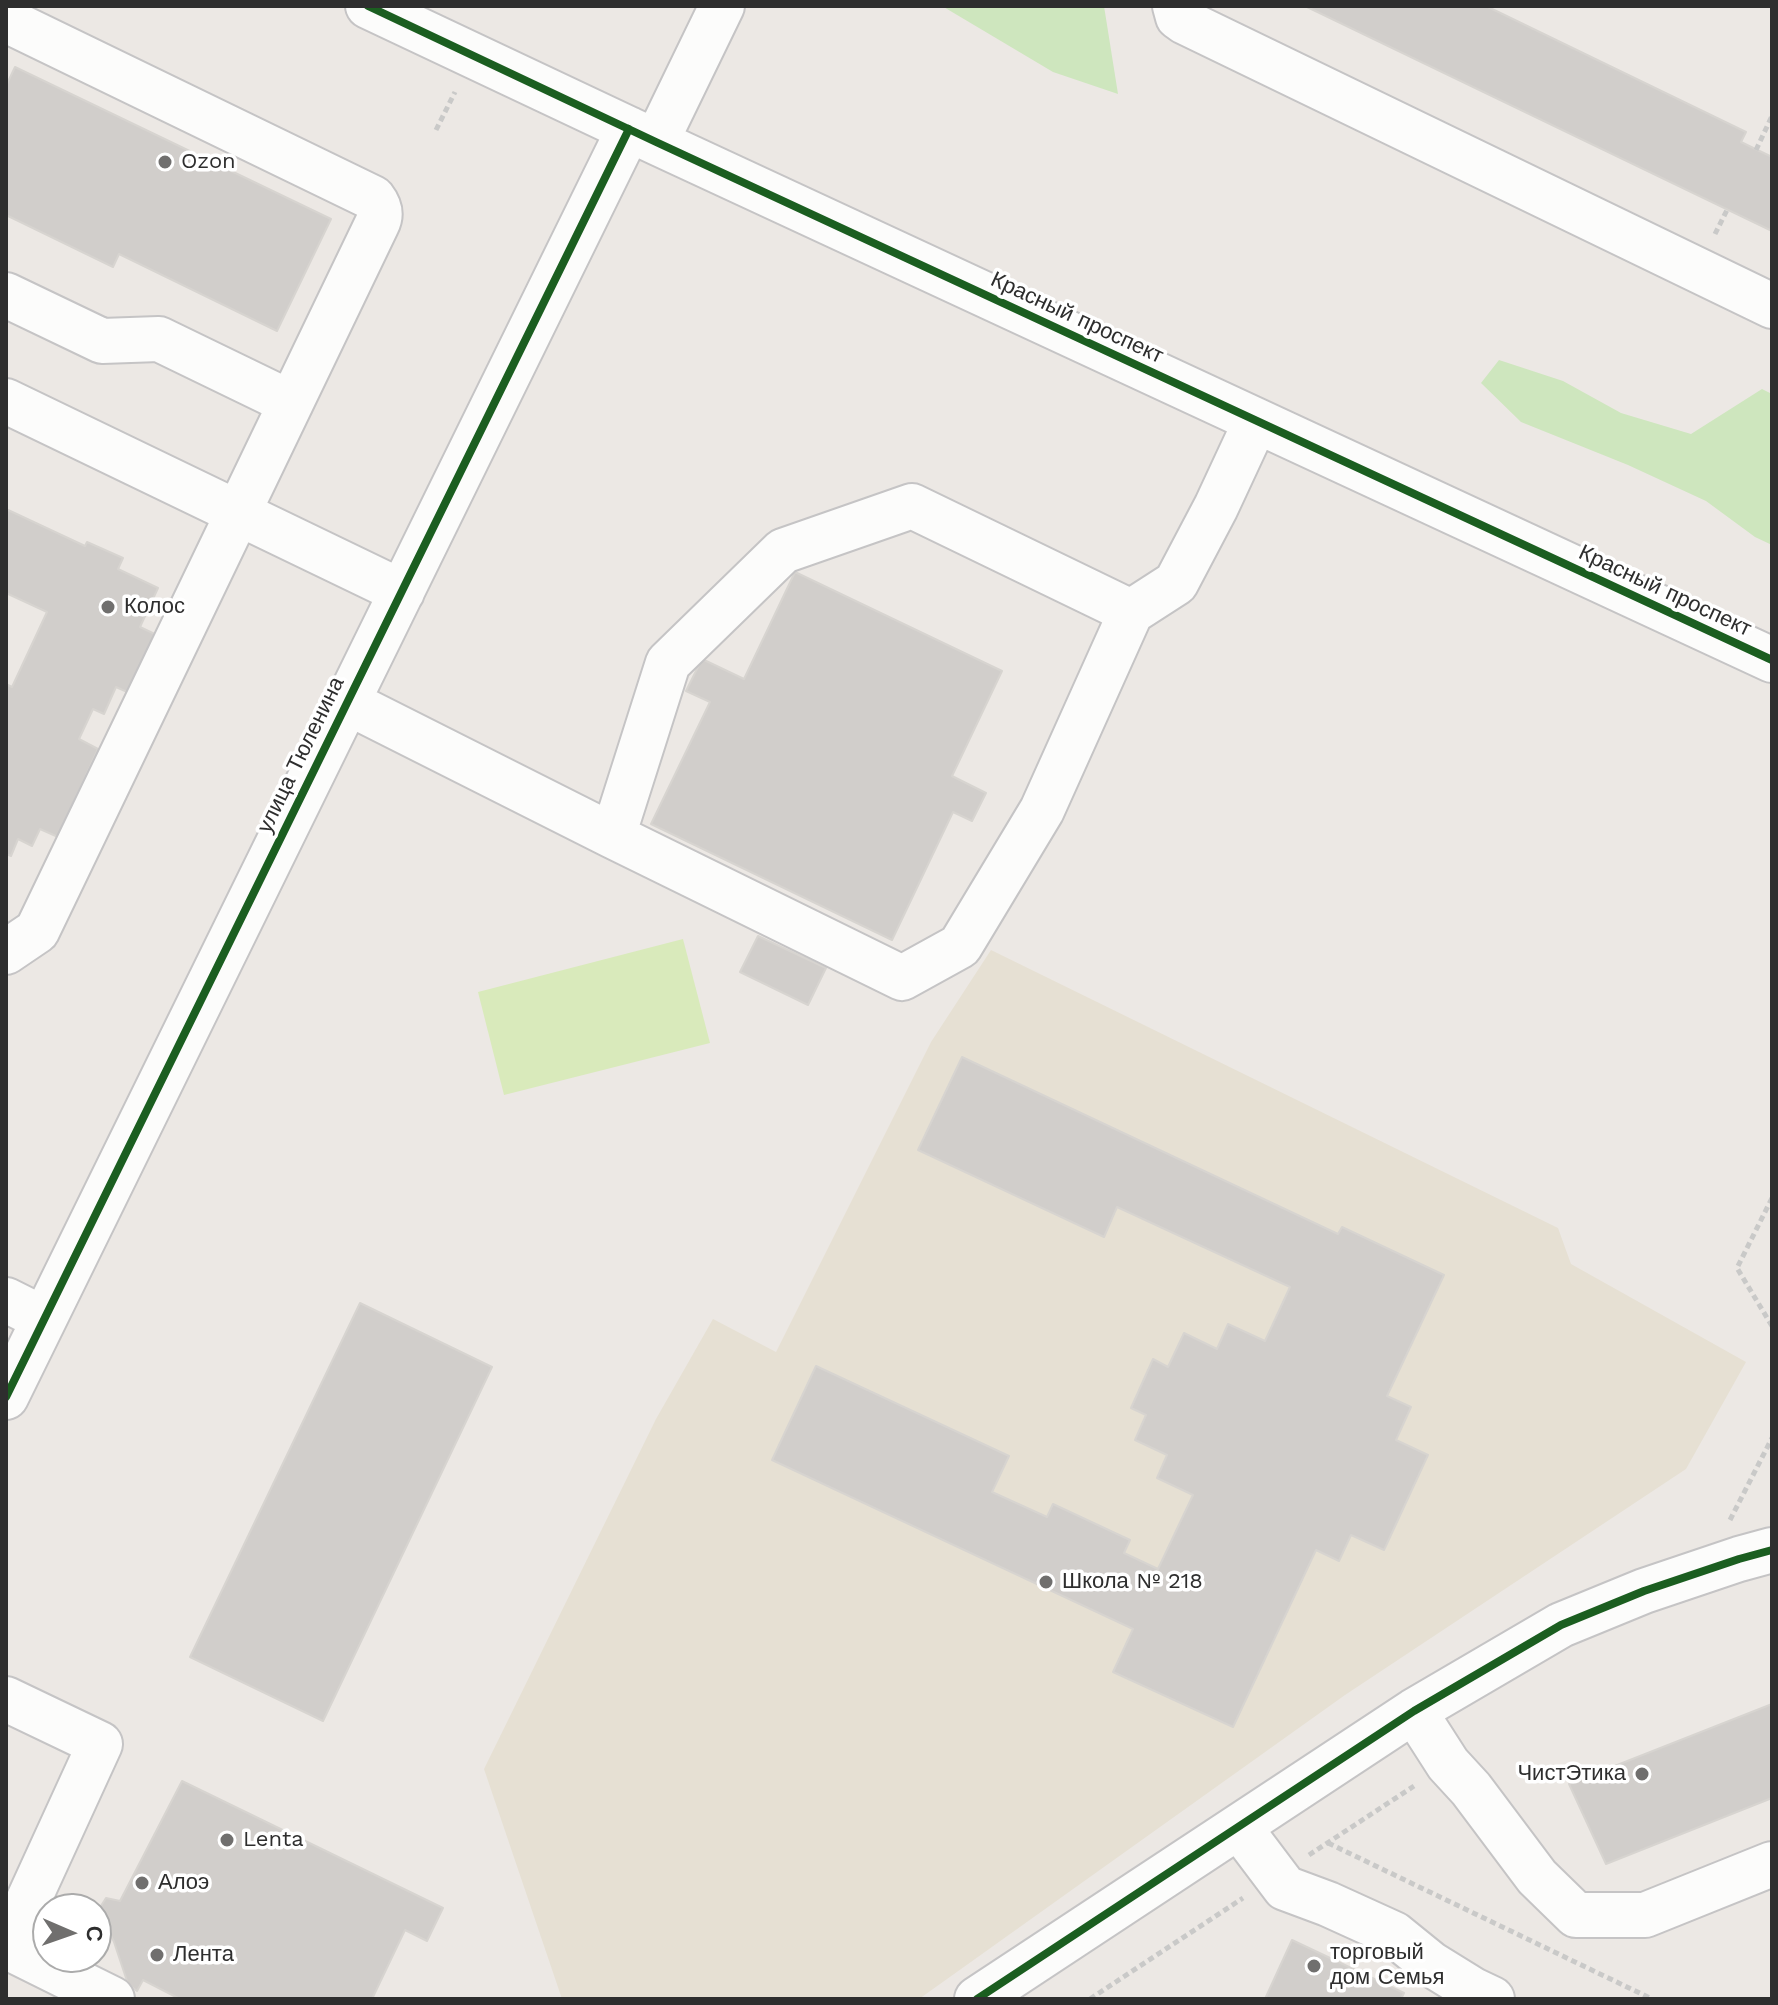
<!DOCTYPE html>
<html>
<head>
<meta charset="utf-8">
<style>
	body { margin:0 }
	#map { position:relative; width:1778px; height:2005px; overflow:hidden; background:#ece8e4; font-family:"Work Sans",sans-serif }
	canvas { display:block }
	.frame { position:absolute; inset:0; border:8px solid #2e2e2e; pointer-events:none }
	.north { position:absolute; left:32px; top:1893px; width:80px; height:80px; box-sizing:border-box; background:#fff; border:2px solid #ababab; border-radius:50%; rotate:92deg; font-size:22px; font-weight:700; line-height:32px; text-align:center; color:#2e2e2e }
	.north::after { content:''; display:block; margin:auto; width:28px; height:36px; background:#706f6e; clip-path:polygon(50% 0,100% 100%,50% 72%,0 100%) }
</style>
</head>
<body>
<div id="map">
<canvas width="1778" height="2005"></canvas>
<div class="frame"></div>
<div class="north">С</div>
</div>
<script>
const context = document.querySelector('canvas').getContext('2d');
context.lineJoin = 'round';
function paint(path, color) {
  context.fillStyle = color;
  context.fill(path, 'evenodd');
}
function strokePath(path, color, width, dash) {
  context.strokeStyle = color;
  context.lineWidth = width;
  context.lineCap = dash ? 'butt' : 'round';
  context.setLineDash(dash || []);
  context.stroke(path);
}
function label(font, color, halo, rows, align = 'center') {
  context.font = font + ' "Work Sans",sans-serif';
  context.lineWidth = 7;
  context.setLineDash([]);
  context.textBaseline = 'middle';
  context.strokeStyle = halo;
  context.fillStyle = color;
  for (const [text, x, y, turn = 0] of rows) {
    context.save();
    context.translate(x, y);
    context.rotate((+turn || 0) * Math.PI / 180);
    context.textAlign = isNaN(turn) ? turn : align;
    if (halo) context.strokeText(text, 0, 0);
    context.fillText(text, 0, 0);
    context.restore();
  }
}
paint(new Path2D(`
	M991,950L1558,1228L1571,1264L1746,1362L1686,1469L1345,1695L919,1999H562L484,1769L656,1419L713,1319L776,1352L931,1042Z`), '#e6e0d3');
paint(new Path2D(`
	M942,6H1104L1118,94L1053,72Z
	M1499,360L1563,381L1621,413L1691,434L1762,389L1772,394V545L1755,537L1706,501L1628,465L1521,422L1481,383Z`), '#cee6be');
paint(new Path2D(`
	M683,939L710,1043L504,1095L478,992Z`), '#d9eabb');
const building = new Path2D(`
	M1305,6H1486L1746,132L1741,142L1772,157V231Z
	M15,67L331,219L277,331L119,254L113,267L6,215V86Z
	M6,509L85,546L87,542L123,558L118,569L158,588L140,627L161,637L134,695L116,687L104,714L93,709L79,739L98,749L58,837L40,829L32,846L18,839L11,856L6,854V684L12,687L47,612L6,593Z
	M795,572L1002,671L952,776L986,793L972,821L953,812L892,940L651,824L710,702L686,691L702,659L744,679Z
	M758,936L826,968L808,1005L740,972Z
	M962,1057L1338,1234L1342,1227L1444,1275L1387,1396L1411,1407L1396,1440L1428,1455L1384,1550L1351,1535L1339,1561L1316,1550L1233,1727L1113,1672L1133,1629L772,1460L816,1366L1009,1456L992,1492L1047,1517L1053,1504L1130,1540L1124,1553L1158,1569L1193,1495L1157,1478L1167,1455L1135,1440L1146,1415L1131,1408L1153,1359L1168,1367L1184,1333L1217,1349L1228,1324L1265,1341L1290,1287L1117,1207L1104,1237L918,1150Z
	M360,1303L492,1367L323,1721L190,1657Z
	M1772,1704V1798L1606,1864L1569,1784Z
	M182,1781L443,1908L427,1941L405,1930L372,1999H180L143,1980L137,1991L128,1984L114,1942L99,1909L106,1898L120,1901Z
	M1292,1940L1404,1993L1401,1999H1265Z`);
paint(building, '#d1cecb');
strokePath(building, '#d7d4d0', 2);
const minor = new Path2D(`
	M368,6L656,142L1772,660
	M1175,6L1178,17L1185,22L1772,306
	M6,20L373,198C380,207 382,214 377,224L37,931L6,952
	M656,142L722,6
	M6,295L102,341L159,339L291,403
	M6,401L402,592
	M1131,612L1176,583L1216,507L1256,421
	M347,702L613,836L902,978L960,946L1042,810L1131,612L912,506L783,551L668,663L613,836
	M6,1300L44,1319
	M6,1397L629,129
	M6,1699L100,1744L7,1947L112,1999
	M1414,1711L1448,1764L1471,1789L1537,1877L1576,1915H1645L1772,1864
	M1239,1827L1285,1888L1328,1904L1394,1934L1431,1964L1473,1990L1492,1999
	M977,1999L1414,1711L1561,1625L1644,1591L1739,1559L1772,1550`);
strokePath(minor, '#c5c4c5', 48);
strokePath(new Path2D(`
	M436,130L455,92
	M1756,150L1772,116
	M1715,234L1727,210
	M1772,1198L1737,1268L1772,1326
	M1730,1520L1772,1438
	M1328,1843L1652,1999
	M1309,1855L1414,1786
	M1090,1999L1243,1898`), '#c9c9c8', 5, [6, 4]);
strokePath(minor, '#fcfcfb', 44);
strokePath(new Path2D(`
	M368,6L656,142L1772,660
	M6,1397L629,129
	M977,1999L1414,1711L1561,1625L1644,1591L1739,1559L1772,1550`), '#1b5e20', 8);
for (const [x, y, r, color] of [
	[165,162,8,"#706f6e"],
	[108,607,8,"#706f6e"],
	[1046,1582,8,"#706f6e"],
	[1642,1774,8,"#706f6e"],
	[227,1840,8,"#706f6e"],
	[142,1883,8,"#706f6e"],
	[157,1955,8,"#706f6e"],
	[1314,1966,8,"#706f6e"]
]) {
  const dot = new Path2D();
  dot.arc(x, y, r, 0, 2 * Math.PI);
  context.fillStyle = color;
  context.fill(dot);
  strokePath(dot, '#fff', 3);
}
label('22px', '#2e2e2e', '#fff', [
	["Ozon",181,162],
	["Колос",124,607],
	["Школа № 218",1062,1582],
	["ЧистЭтика",1626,1774,"right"],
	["Lenta",243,1840],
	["Алоэ",158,1883],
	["торговый",1330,1953],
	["дом Семья",1330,1978],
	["Лента",173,1955]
], 'left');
label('22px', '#2e2e2e', '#fff', [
	["Красный проспект",1077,318,25],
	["Красный проспект",1665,591,25],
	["улица Тюленина",301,755,-64]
]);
</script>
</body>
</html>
